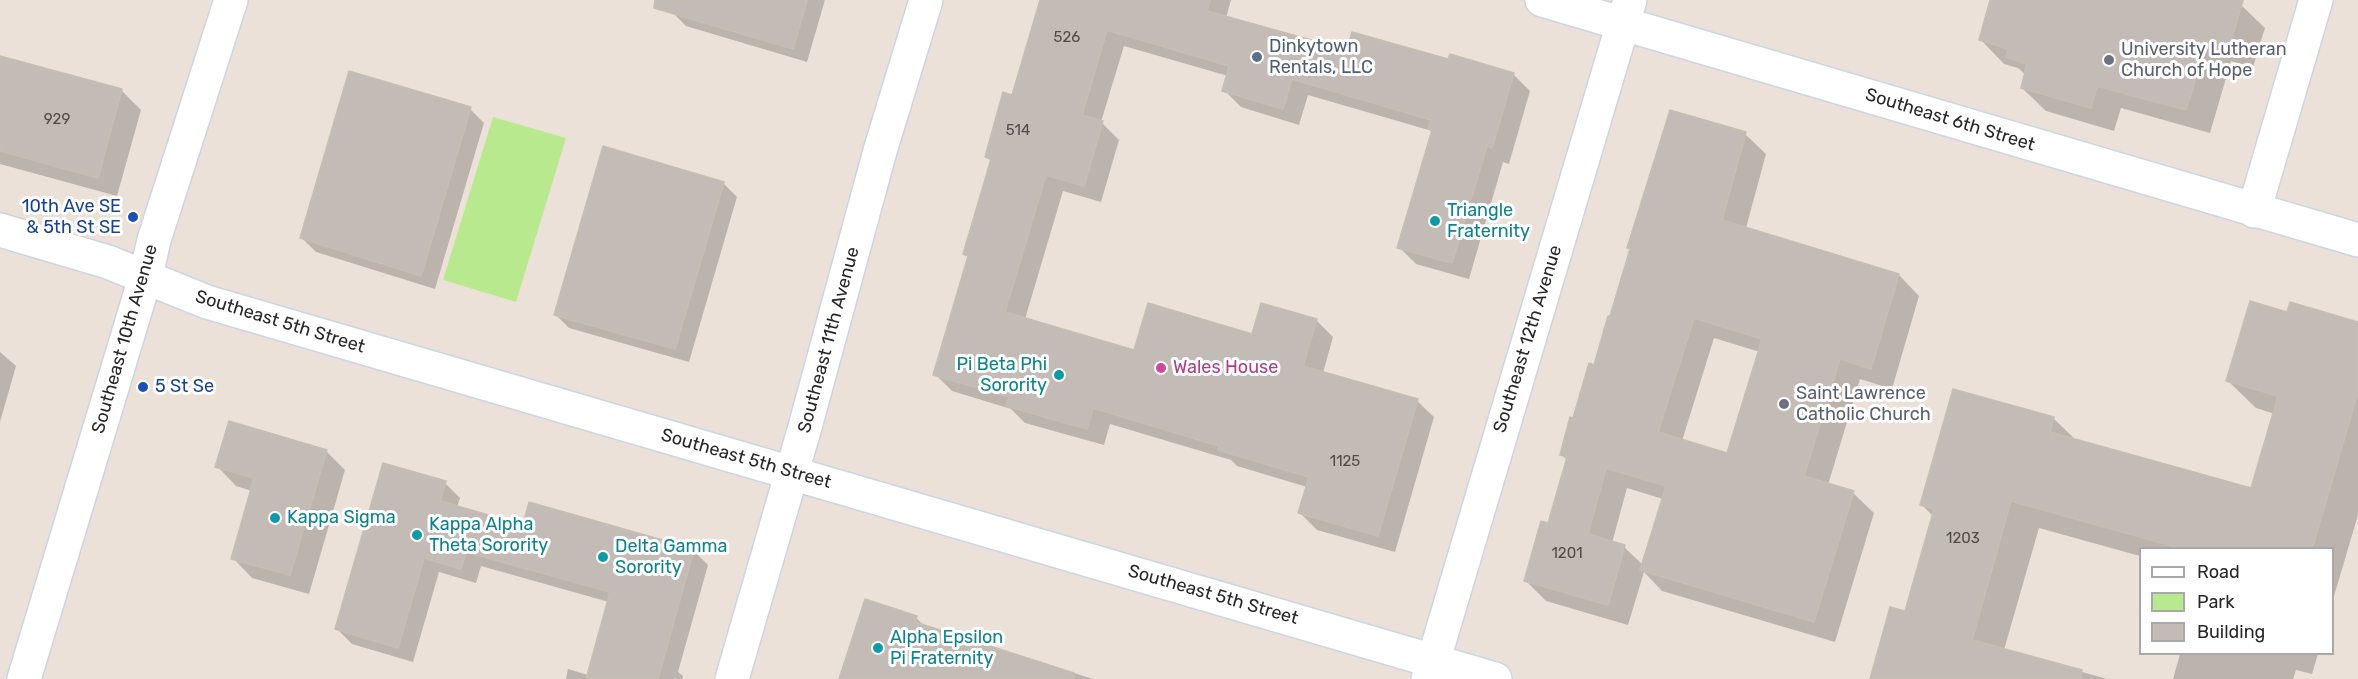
<!DOCTYPE html>
<html>
<head>
<meta charset="utf-8">
<style>
	body { margin:0 }
	#map { position:relative; width:2358px; height:679px; overflow:hidden; background:#ece1d8; font-family:Rubik,sans-serif }
	canvas { display:block }
	.legend { position:absolute; left:2139px; top:547px; width:195px; height:108px; box-sizing:border-box; background:#fff; border:2px solid #a9a9a9; margin:0; padding:8px 10px; list-style:none; font-size:18px; color:#282828 }
	.legend li { display:flex; align-items:center; gap:12px; height:30px }
	.legend b { width:30px; border:2px solid #a9a9a9 }
</style>
</head>
<body>
<div id="map">
<canvas width="2358" height="679"></canvas>
<ul class="legend">
<li><b style="height:8px;background:#fff"></b>Road</li>
<li><b style="height:16px;background:#b9e98e"></b>Park</li>
<li><b style="height:16px;background:#c3bbb5"></b>Building</li>
</ul>
</div>
<script>
const context = document.querySelector('canvas').getContext('2d');
context.lineJoin = 'round';
function paint(path, color) {
  context.fillStyle = color;
  context.fill(path, 'evenodd');
}
function strokePath(path, color, width, dash) {
  context.strokeStyle = color;
  context.lineWidth = width;
  context.lineCap = dash ? 'butt' : 'round';
  context.setLineDash(dash || []);
  context.stroke(path);
}
function label(font, color, halo, rows, align = 'center') {
  context.font = font + ' Rubik,sans-serif';
  context.lineWidth = 6;
  context.setLineDash([]);
  context.textBaseline = 'middle';
  context.strokeStyle = halo;
  context.fillStyle = color;
  for (const [text, x, y, turn = 0] of rows) {
    context.save();
    context.translate(x, y);
    context.rotate((+turn || 0) * Math.PI / 180);
    context.textAlign = isNaN(turn) ? turn : align;
    if (halo) context.strokeText(text, 0, 0);
    context.fillText(text, 0, 0);
    context.restore();
  }
}
paint(new Path2D(`
	M493,117L566,138L516,302L443,280Z`), '#b9e98e');
paint(new Path2D(`
	M675,0H825L807,62L686,26L672,12Z
	M1042,0H1231L1226,18L1348,52L1449,61L1513,74L1530,91L1509,164L1503,162L1469,279L1416,264L1399,247L1432,131L1308,95L1299,125L1241,107L1224,90L1228,76L1124,46L1101,122L1119,140L1101,202L1063,191L1025,319L1135,351L1253,335L1316,320L1333,337L1323,373L1417,401L1434,417L1395,552L1317,530L1300,513L1307,487L1237,466L1231,460L1110,424L1104,445L1025,423L1011,409L952,391L935,374L969,258L965,254L992,162L986,157L1013,97Z
	M1992,0H2241V5L2265,28L2253,67L2231,61L2210,133L2121,108L2114,131L2046,111L2022,88L2026,75L2018,68L2004,64L1981,40Z
	M0,57L122,91L141,110L117,196L0,164Z
	M470,109L484,123L435,289L316,252L302,238Z
	M1745,134L1766,154L1746,228L1899,275L1919,296L1892,389L1860,379L1828,485L1853,493L1874,513L1835,642L1662,591L1644,572L1628,625L1546,601L1525,580L1549,525L1567,460L1561,454L1611,318L1631,250L1629,248ZM1714,338L1760,352L1728,455L1682,441ZM1627,488L1663,499L1643,565L1624,547L1612,543Z
	M723,183L737,197L689,362L569,328L555,314Z
	M2288,313L2358,324V515L2332,603V548H2140V556L2039,528L2004,650L2107,679H1871L1906,613L1933,516L1922,505L2053,418L2077,441L2252,490L2275,414L2256,408L2227,380Z
	M0,352L16,366L0,422Z
	M326,451L345,470L309,594L252,578L233,558L252,491L236,486L217,466Z
	M445,483L460,498L457,507L524,527L693,550L708,565L678,672L683,676L682,679H566L568,669L588,675L609,602L481,566L476,583L439,572L413,662L352,644L337,629Z
	M916,618L926,627L1093,679H841Z
	M2180,654H2318L2312,674L2296,670L2293,679H2173Z`), '#0003');
const building = new Path2D(`
	M655,0H807L793,49L654,8Z
	M1040,0H1210L1207,11L1347,50L1352,32L1448,59L1450,54L1514,73L1492,148L1487,146L1452,263L1397,248L1432,130L1428,129L1431,120L1292,79L1283,109L1222,91L1229,66L1107,30L1082,115L1103,121L1084,186L1046,175L1005,312L1134,350L1148,303L1252,334L1261,303L1317,319L1303,366L1418,399L1378,536L1298,513L1309,477L1218,450L1219,446L1093,408L1087,429L1006,406L1009,397L933,375L968,256L963,254L991,159L985,157L1003,92L1012,95Z
	M1990,0H2243L2230,45L2208,38L2186,110L2097,86L2091,108L2021,88L2027,64L2006,57L2008,49L1979,40Z
	M0,56L122,89L98,178L0,151Z
	M349,71L471,107L421,276L300,238Z
	M1670,110L1746,132L1722,220L1899,274L1871,369L1840,359L1804,476L1854,491L1814,622L1640,570L1666,486L1606,468L1588,534L1625,545L1608,605L1524,581L1541,521L1548,523L1567,457L1560,455L1570,417L1573,418L1589,363L1594,365L1608,316H1610L1630,249L1627,248ZM1694,318L1762,339L1727,453L1658,432Z
	M603,146L724,182L675,349L554,315Z
	M2250,301L2287,312L2290,302L2358,322V392L2312,549H2183L2011,501L1972,640L2082,670L2081,679H1870L1890,607L1905,611L1934,509L1920,505L1953,389L2054,417L2050,432L2251,488L2278,396L2226,381Z
	M229,421L327,450L290,575L231,559L254,478L215,467Z
	M383,463L446,481L440,501L523,525L529,502L694,549L658,679H586L610,592L466,552L461,569L424,558L398,648L335,629Z
	M865,599L917,616L915,622L1074,673V679H839Z`);
paint(building, '#c3bbb5');
strokePath(building, '#c8bdb1', 1.5);
const street = new Path2D(`
	M1542,0L2358,240
	M2254,211L2316,0
	M0,230L108,262L207,302L1495,679
	M732,679L805,427L880,151L926,0
	M1428,679L1630,0`);
const secondary = new Path2D(`
	M24,679L146,275L154,240L231,0`);
strokePath(street, '#cdd4e3', 36);
strokePath(secondary, '#cdd4e3', 36);
strokePath(street, '#fff', 33);
strokePath(secondary, '#fff', 33);
for (const [x, y, r, color] of [
	[1257,57,6,"#5c6f8a"],
	[2109,60,6,"#6b7280"],
	[133,217,6,"#1a4fb4"],
	[1435,221,6,"#0f9aa8"],
	[1161,368,6,"#d1479c"],
	[1059,375,6,"#0f9aa8"],
	[143,387,6,"#1a4fb4"],
	[1784,404,6,"#6b7280"],
	[275,518,6,"#0f9aa8"],
	[417,535,6,"#0f9aa8"],
	[603,557,6,"#0f9aa8"],
	[878,648,6,"#0f9aa8"]
]) {
  const dot = new Path2D();
  dot.arc(x, y, r, 0, 2 * Math.PI);
  context.fillStyle = color;
  context.fill(dot);
  strokePath(dot, '#fff', 2);
}
label('15px', '#4f4d4b', null, [
	["526",1067,38],
	["929",57,120],
	["514",1018,131],
	["1125",1345,462],
	["1203",1963,539],
	["1201",1567,554]
]);
label('18px', '#4e5e75', '#fff', [
	["Dinkytown",1269,47],
	["Rentals, LLC",1269,68]
], 'left');
label('18px', '#5b616d', '#fff', [
	["University Lutheran",2121,50],
	["Church of Hope",2121,71],
	["Saint Lawrence",1796,394],
	["Catholic Church",1796,415]
], 'left');
label('18px', '#282828', '#fff', [
	["Southeast 6th Street",1950,120,17],
	["Southeast 5th Street",280,322,17],
	["Southeast 10th Avenue",125,339,-74],
	["Southeast 12th Avenue",1528,339,-73],
	["Southeast 11th Avenue",829,340,-75],
	["Southeast 5th Street",746,459,16],
	["Southeast 5th Street",1213,595,16]
]);
label('18px', '#164399', '#fff', [
	["10th Ave SE",121,207],
	["& 5th St SE",121,228],
	["5 St Se",155,387,"left"]
], 'right');
label('18px', '#0d838f', '#fff', [
	["Triangle",1447,211],
	["Fraternity",1447,232],
	["Pi Beta Phi",1047,365,"right"],
	["Sorority",1047,386,"right"],
	["Kappa Sigma",287,518],
	["Kappa Alpha",429,525],
	["Theta Sorority",429,546],
	["Delta Gamma",615,547],
	["Sorority",615,568],
	["Alpha Epsilon",890,638],
	["Pi Fraternity",890,659]
], 'left');
label('18px', '#b23c85', '#fff', [
	["Wales House",1173,368]
], 'left');
</script>
</body>
</html>
